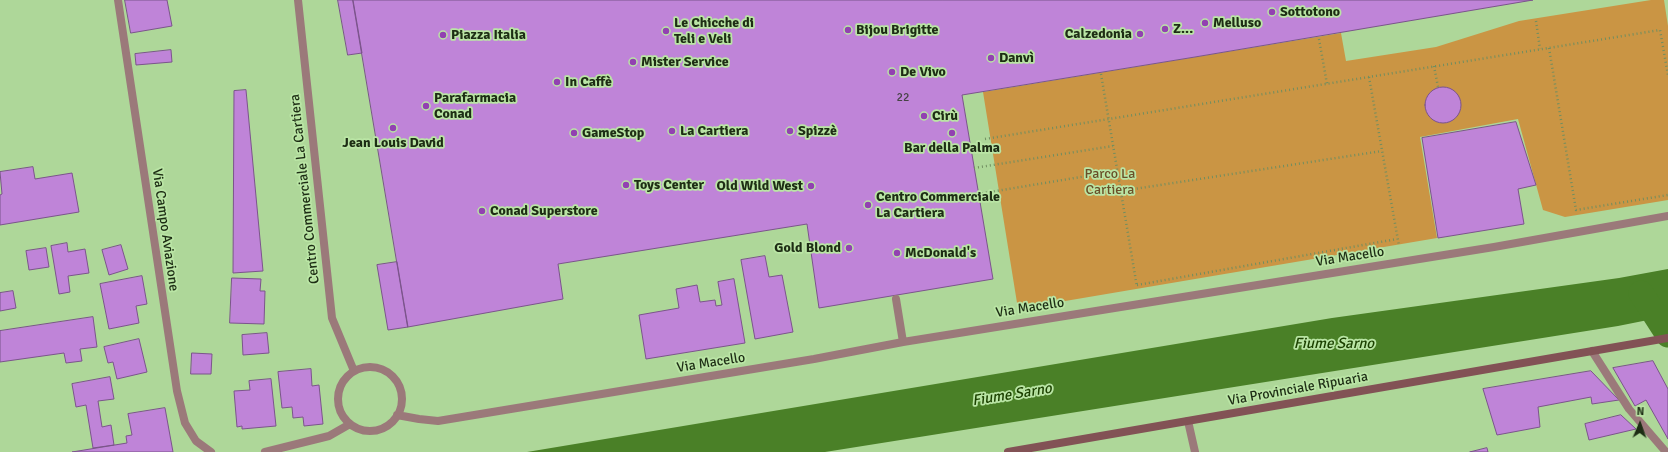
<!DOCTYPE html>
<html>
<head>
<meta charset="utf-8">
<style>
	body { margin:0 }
	#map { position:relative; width:1668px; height:452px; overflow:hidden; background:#aed799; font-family:Signika,sans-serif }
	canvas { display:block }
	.north { position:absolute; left:1620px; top:404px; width:40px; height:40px; -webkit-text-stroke:3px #bae5a5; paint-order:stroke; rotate:2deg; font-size:11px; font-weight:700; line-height:16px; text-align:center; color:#1d2d14 }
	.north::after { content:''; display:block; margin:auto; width:14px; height:18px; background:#1d2d14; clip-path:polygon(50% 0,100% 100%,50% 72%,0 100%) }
</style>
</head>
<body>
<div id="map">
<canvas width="1668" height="452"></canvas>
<div class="north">N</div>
</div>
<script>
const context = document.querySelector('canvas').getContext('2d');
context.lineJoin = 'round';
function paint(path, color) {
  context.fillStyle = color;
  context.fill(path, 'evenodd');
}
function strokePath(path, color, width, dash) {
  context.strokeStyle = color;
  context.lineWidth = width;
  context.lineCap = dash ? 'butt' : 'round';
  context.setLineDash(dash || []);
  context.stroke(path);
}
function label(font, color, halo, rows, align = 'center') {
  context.font = font + ' Signika,sans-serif';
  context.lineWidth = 3.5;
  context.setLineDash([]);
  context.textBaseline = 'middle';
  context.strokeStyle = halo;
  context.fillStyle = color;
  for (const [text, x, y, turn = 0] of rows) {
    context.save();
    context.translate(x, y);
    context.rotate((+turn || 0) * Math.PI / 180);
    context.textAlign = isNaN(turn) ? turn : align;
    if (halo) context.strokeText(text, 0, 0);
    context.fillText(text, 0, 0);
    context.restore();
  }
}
paint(new Path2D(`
	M1651,0H1664L1668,26V200L1565,217L1543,210L1518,119L1420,137L1437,238L1018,309L983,92L1341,33L1346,61L1436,47L1519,21Z`), '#ca9544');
paint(new Path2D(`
	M1668,269V316L1618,326L825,452H527L1332,318L1619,278Z`), '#4a8027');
strokePath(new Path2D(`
	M1641,293L1668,335`), '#4a8027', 25);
const building = new Path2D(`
	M125,0H167L172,26L131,33Z
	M338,0H353L362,53L348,55Z
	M353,0H1533L1195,57L962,95L993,279L819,308L807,224L558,264L563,299L408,327Z
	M171,50L172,62L136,65L135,54Z
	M1425 105a18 18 0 1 1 36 0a18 18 0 1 1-36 0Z
	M246,90L263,271L233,273L234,91Z
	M1516,122L1536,185L1518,189L1524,224L1438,238L1422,138Z
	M33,167L35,179L72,173L79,212L0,225V195L2,194L0,172Z
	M67,243L68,252L85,249L89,273L68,276L70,292L59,294L51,246Z
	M121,245L128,269L109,275L102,250Z
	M46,248L49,267L29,270L26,251Z
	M765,256L769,277L782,275L793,332L755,339L741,260Z
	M397,262L408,327L388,330L377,265Z
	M142,276L147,304L136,306L139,323L109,329L100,284Z
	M232,278L261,279L260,291H265L264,324L230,323Z
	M734,279L745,343L646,359L639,315L679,308L676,289L697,285L700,302L715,300L716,306L722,305L718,282Z
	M13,291L16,308L0,311V293Z
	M93,317L97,347L80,349L82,361L66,363L64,353L0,362V331Z
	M267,333L269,353L243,355L242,335Z
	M139,339L147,372L117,379L113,362L108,363L104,347Z
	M192,353L212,354L211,374H191Z
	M1653,361L1668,389V439L1646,400L1635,406L1613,368Z
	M311,369L312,386L319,385L323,424L304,426L303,417L293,418L292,407L282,408L278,372Z
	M1591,371L1619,400L1592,404L1591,397L1538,407L1540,427L1497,435L1483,389Z
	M110,377L114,399L98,401L102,427L111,425L114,445L93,448L86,405L76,407L72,384Z
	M271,379L276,426L242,429V426L237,427L234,391L250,390L249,381Z
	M165,408L173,452H72L127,443L126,436L132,435L128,414Z
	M1621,415L1636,429L1589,440L1585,424Z
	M1487,448L1488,452H1470Z`);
paint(building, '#bf84d8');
strokePath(building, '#7b548b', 1);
strokePath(new Path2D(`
	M1536,21L1540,49
	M1319,39L1327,84
	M1549,48L1576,210L1668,195
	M1434,66L1438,87
	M1101,74L1137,287
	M1369,77L1399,246
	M985,139L1660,30L1668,75
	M974,168L1113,146
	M1121,191L1382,151
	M978,194L1117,171
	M1137,285L1397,239`), '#708e60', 2.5, [1, 3]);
strokePath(new Path2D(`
	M118,0L177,391L185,423L196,441L211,452
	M298,0L332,318L354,371
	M896,299L903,342
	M1592,351L1629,409L1666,452
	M338 399a32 32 0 1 1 64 0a32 32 0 1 1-64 0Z
	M397,415L419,419L438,421L814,359L903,342L1494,247L1668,216
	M1188,421L1195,452
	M265,452L329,436L350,424`), '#9b797a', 8);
strokePath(new Path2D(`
	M1008,452L1668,338`), '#825255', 8);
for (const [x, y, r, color] of [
	[1272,12,4,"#9241b1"],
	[1205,23,4,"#9241b1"],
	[1165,29,4,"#9241b1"],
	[848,30,4,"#9241b1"],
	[666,31,4,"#9241b1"],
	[1140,34,4,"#9241b1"],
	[443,35,4,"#9241b1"],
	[991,58,4,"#9241b1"],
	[633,62,4,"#9241b1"],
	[892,72,4,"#9241b1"],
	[557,82,4,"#9241b1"],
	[426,106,4,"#9241b1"],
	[924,116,4,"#9241b1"],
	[393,128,4,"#9241b1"],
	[672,131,4,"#9241b1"],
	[790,131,4,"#9241b1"],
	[574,133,4,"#9241b1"],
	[952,133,4,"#9241b1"],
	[626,185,4,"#9241b1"],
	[811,186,4,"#9241b1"],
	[868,205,4,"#9241b1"],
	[482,211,4,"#9241b1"],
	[849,248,4,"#9241b1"],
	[897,253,4,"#9241b1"]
]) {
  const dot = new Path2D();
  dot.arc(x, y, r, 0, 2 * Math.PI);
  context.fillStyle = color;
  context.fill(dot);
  strokePath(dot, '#bae5a5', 1.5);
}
label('12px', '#464345', null, [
	["22",903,98]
]);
label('bold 14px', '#1d2d14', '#bae5a5', [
	["Sottotono",1280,12],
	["Le Chicche di",674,23],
	["Teli e Veli",674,39],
	["Melluso",1213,23],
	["Z...",1173,29],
	["Bijou Brigitte",856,30],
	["Calzedonia",1132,34,"right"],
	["Piazza Italia",451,35],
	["Danvì",999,58],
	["Mister Service",641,62],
	["De Vivo",900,72],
	["In Caffè",565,82],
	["Parafarmacia",434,98],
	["Conad",434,114],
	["Cirù",932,116],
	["La Cartiera",680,131],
	["Spizzè",798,131],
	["GameStop",582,133],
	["Jean Louis David",393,143,"center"],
	["Bar della Palma",952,148,"center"],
	["Toys Center",634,185],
	["Old Wild West",803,186,"right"],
	["Centro Commerciale",876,197],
	["La Cartiera",876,213],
	["Conad Superstore",490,211],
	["Gold Blond",841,248,"right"],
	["McDonald's",905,253]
], 'left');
label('14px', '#6a4f28', '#bae5a5', [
	["Parco La",1110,174],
	["Cartiera",1110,190]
]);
label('14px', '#1d2d14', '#bae5a5', [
	["Centro Commerciale La Cartiera",305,189,-96],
	["Via Campo Aviazione",165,230,82],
	["Via Macello",1350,257,-9],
	["Via Macello",1030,308,-9],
	["Via Macello",711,363,-9],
	["Via Provinciale Ripuaria",1298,389,-10]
]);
label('italic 15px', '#1c4100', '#bae5a5', [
	["Fiume Sarno",1334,344],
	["Fiume Sarno",1012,395,-9]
]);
</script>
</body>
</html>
